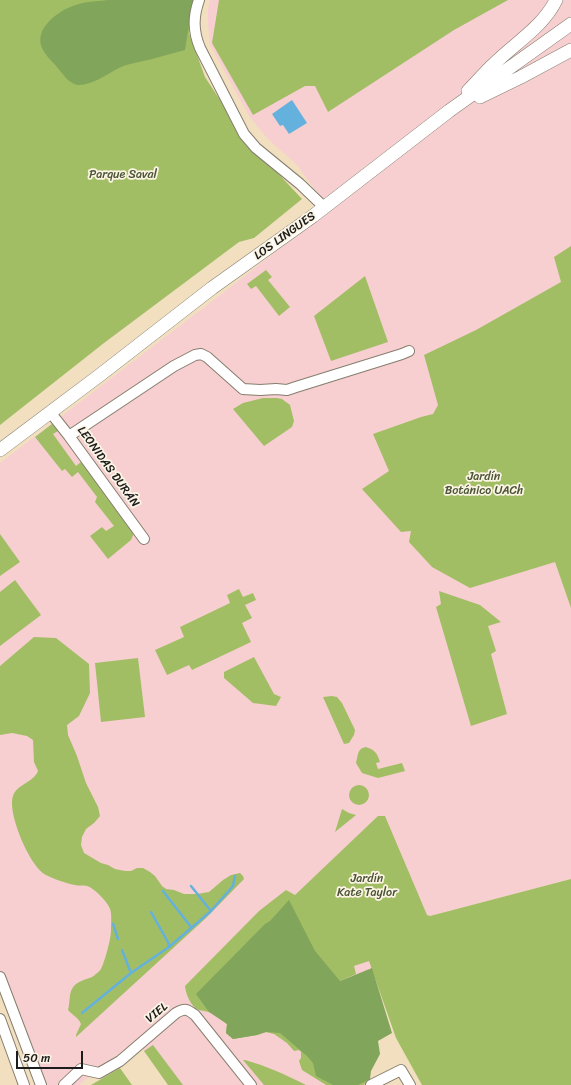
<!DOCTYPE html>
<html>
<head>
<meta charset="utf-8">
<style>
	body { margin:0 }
	#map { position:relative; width:571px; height:1085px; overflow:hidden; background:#f1dfc0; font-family:Sriracha,sans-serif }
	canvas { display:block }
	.scale { position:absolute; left:16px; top:1051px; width:67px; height:18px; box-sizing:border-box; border:2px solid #1c1c1c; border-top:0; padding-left:5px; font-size:12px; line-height:14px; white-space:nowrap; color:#1c1c1c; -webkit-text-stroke:3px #fcf5e5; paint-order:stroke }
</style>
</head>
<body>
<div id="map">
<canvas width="571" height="1085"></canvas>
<div class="scale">50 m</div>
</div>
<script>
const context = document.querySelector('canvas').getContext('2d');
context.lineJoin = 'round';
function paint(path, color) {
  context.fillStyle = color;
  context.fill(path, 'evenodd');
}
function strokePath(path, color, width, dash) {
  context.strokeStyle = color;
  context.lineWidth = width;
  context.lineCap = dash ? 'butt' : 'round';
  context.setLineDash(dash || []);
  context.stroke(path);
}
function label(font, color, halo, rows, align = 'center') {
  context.font = font + ' Sriracha,sans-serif';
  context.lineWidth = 3.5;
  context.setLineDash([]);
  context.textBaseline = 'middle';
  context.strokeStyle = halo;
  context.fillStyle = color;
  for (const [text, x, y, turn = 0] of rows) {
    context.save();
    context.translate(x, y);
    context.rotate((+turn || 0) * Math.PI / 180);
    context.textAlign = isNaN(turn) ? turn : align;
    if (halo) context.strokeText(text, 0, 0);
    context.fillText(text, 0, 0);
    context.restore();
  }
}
paint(new Path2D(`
	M210,0H571V879L430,916L426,915L361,933L372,968L340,981L368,1072L371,1085H168L144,1051L137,1039L79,1085H47L44,1082L18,1010L8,985L0,973V463L219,296L325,213L324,207L318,194L297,165L267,138L249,116L210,45L208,24V9Z`), '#f7cfd0');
paint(new Path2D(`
	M0,0H194L189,33L205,77L245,138L302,199L254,238L239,242L104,343L0,425Z
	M219,0H508L454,30L328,112L315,86H305L253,115L212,43Z
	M571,246V608L555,562L470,588L432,567L409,542L411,531L401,532L362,489L389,471L373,434L421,417L433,414L438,405L424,355L476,330L561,282L554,257Z
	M266,270L272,277L268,280L290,307L279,316L256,286L251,289L247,284Z
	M365,276L388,342L331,361L314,316Z
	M263,398H277L282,399L290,405L294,421L292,427L264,446L233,409L243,403Z
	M52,424L58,431L53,434L76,466L81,462L135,531L131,540L108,559L90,536L102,527L106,531L114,526L95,502L97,497L78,472L72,477L65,469L62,471L35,437Z
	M0,534L20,562L0,576Z
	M15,580L41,615L0,646V592Z
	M239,589L243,597L253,593L256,600L245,605L252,618L242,623L251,642L192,670L189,665L167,675L155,650L184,637L180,627L230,603L227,595Z
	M439,591L480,605L501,622L488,626L496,651L491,654L507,714L471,726L436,607L441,604Z
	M34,637L56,638L89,664L90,693L79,716L67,725L68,735L77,756L86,783L98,807L100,816L94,823L86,829L82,837L81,845L84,853L101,863L108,865L115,869L125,871H131L137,868H143L150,872L155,876L162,886L166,889L174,890L184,894H197L209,892L223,880L231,875L240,873L243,876L244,879L206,918L76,1037V1035L81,1024C78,1017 72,1015 68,1010C70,1003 69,994 72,989C76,981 85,980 92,977C95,975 100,971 101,969C105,961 111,939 111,930C111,925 112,913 110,909C108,902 94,888 87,886C83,885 78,886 75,885C65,883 54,879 46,875C30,867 7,813 13,796C17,784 33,783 38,771L34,762L33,740L27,736L12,733L0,735V666Z
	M254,657L274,694L281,697L276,706L253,703L224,678V672Z
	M138,658L145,717L101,722L95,663Z
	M332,696L337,697L342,703L355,730L354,735L349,743L344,744L323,697Z
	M366,747C375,750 377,753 380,762L376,763L378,769L402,763L405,771L378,778L362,773L356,763C358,756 357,748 366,747Z
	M349 795a10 10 0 1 1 20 0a10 10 0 1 1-20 0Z
	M342,809L349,813L356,815L335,832Z
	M378,816H385L427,915L430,916L571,879V1085H422L396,1038L369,961L354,966L356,974L340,981L370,1082L363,1085H326L302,1070L299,1061L301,1058V1052L299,1050L294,1051L287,1043L274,1034L266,1032L257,1035L233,1039L226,1033L227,1024C222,1020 215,1014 209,1012C206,1011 202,1011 199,1010C191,1007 186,995 185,986L259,911L286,890L295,895Z
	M153,1045L183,1085H168L144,1051Z
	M243,1060H245C267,1066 286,1075 306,1085H264Z
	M120,1068L132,1085H91Z`), '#a2be65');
paint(new Path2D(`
	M109,0H193L185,50C174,53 163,56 152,59C141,62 128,63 117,69C106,75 90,86 78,85C69,84 62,73 57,67C52,61 45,55 42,48C33,27 62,8 79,4C89,1 100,1 109,0Z
	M289,900L315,951L340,981L372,968L392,1033L378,1041L380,1054L371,1071L370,1079L358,1085H333L316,1076L313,1063L307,1056L280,1033L266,1032L257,1035L233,1039L226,1033L227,1024L209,1012L196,994L265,924L270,921Z`), '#81a55a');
paint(new Path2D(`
	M292,100L307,123L289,134L283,125L280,126L272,114Z`), '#65b1de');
strokePath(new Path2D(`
	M191,886L211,911
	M163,891L191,927
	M151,912L168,942L169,947
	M113,924L118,939
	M122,950L131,973
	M82,1013L131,973L169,947L211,911L233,886L235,876`), '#65b1de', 2.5);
const minor = new Path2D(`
	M199,0C193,17 193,31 200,48L244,134L256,148L300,184L324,207
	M50,412L69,436L144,539
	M69,436L174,366L195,355L201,354L207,357L243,389L260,390L276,389L287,390L296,387L402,354L409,351
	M0,977L41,1085
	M0,1019L24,1085
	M64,1085L81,1069L99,1073L120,1061L176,1013C185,1008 187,1009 195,1015L251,1085
	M371,1085L401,1070L410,1085`);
const major = new Path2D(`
	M468,91C477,82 485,72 494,64C515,43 543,27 556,0
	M480,97L521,77L571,50
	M0,450L100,375L212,288L313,216L449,111L571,24`);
strokePath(minor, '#867e6e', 12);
strokePath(major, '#867e6e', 14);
strokePath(minor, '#fff', 10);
strokePath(major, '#fff', 13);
label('12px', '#4b5536', '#fcf5e5', [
	["Parque Saval",123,175],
	["Jardín",484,477],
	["Botánico UACh",484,491],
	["Jardín",367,879],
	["Kate Taylor",367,893]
]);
label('12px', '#1c1c1c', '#fcf5e5', [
	["LOS LINGUES",285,236,-36],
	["LEONIDAS DURÁN",108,467,54],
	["VIEL",157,1013,-39]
]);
</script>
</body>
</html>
